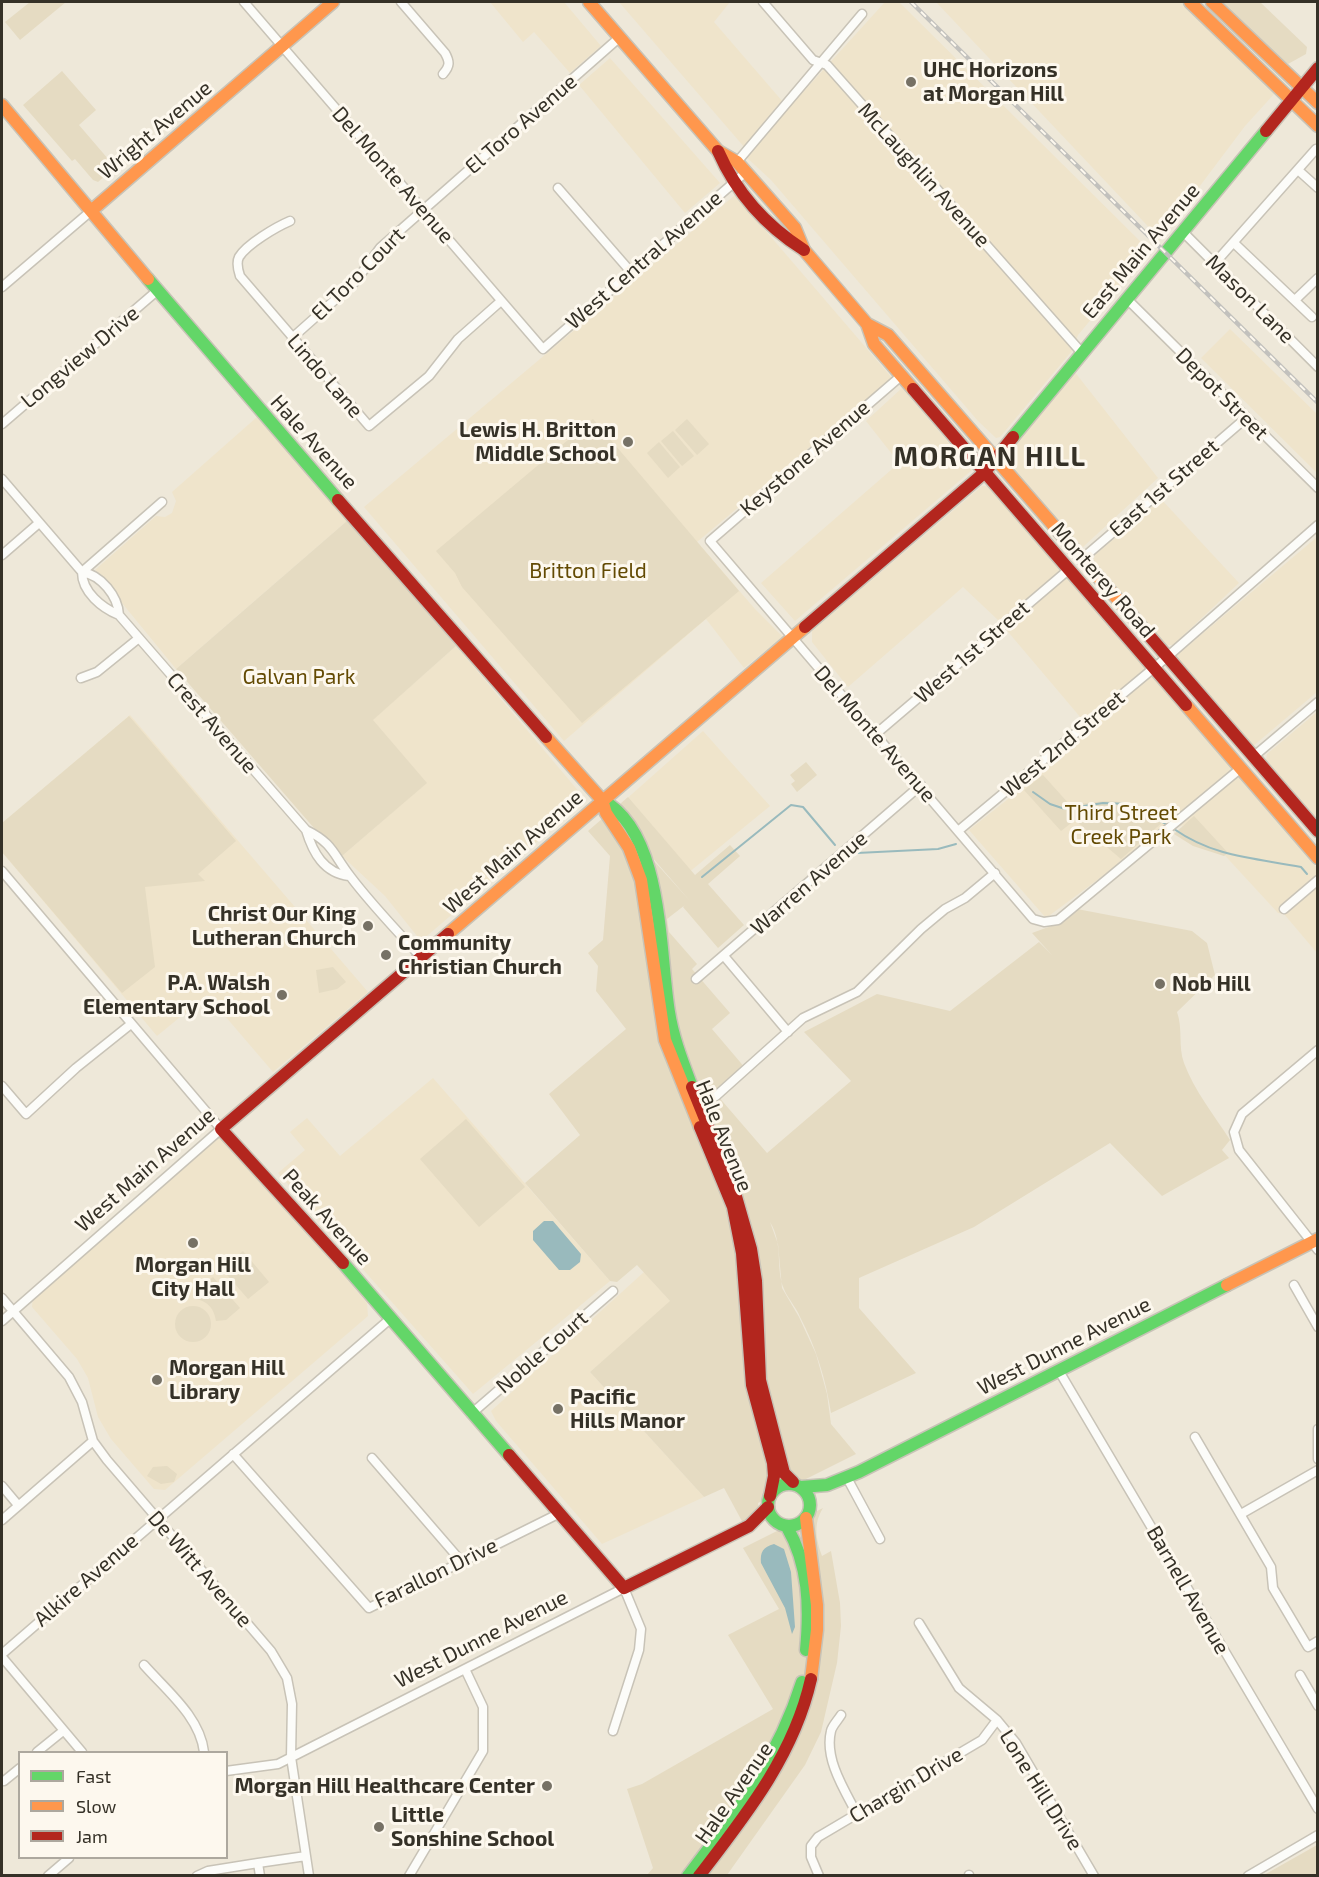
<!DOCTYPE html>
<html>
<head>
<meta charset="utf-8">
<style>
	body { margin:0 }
	#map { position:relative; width:1319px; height:1877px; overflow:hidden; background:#eee8d9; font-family:"Exo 2",sans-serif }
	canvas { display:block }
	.frame { position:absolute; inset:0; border:3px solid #353127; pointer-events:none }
	.legend { position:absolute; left:18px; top:1751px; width:210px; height:108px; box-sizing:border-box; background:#fdf8ee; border:2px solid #ada89e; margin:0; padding:8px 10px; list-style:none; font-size:18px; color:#353127 }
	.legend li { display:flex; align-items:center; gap:12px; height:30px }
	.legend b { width:30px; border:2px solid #ada89e }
</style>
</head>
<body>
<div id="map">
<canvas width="1319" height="1877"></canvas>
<div class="frame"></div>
<ul class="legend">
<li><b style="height:8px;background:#63d668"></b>Fast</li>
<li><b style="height:8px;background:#ff974d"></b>Slow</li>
<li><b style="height:8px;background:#b3261e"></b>Jam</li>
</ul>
</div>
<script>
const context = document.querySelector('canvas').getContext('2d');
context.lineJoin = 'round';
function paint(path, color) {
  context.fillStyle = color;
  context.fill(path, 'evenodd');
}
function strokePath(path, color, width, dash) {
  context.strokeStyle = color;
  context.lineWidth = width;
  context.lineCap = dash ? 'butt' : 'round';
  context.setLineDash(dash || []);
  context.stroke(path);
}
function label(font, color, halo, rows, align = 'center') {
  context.font = font + ' "Exo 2",sans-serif';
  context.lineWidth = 6;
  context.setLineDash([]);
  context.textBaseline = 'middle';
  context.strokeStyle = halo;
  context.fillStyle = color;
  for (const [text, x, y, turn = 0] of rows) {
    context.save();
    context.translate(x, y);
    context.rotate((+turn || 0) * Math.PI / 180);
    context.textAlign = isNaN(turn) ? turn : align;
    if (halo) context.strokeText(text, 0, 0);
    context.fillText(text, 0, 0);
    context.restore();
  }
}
paint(new Path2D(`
	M490,2H564L601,46L570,73L534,32L523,42Z
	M619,2H730L714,22L783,102L745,148Z
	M885,2H899L1149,250L1078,335L1071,352L1000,437L996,438L978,421L771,180L745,156Z
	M936,2H1182L1275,93L1245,126L1160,239Z
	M610,58L720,183L685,213L579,85Z
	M735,195L892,378L697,542L755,609L783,637L744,668L706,619L564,741L364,507Z
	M1230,329L1317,414V473L1201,358Z
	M1074,371L1158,478L1083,547L1075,545L1007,465V455Z
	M902,388L972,470L795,621L761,583L899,463L866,421Z
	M257,417L348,520L176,669L95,570L156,516L165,517L172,513L176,501L172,492Z
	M982,486H991L1069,581L1201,729L1317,868V953L1284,914L1278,913L1194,822L1162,832L1046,918L969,830L1080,742L1081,718L998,620L963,587L848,687L812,642V631Z
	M1161,499L1239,583L1173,645H1164L1093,562L1095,555Z
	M1317,537V692L1252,747L1176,665V656Z
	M456,646L586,800L421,941L385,896L342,856L426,783L372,720Z
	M1317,712V823L1266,760L1267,754Z
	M130,715L368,992L273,1072L207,995L157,1036L2,852V825Z
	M703,731L770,806L677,882L614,810Z
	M433,1078L610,1281L473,1394L278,1173L305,1150L290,1132L307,1118L340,1156Z
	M216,1136H225L367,1303L368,1316L165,1490L154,1489L111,1439L98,1417L88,1378L77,1359L32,1307L33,1294Z
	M644,1272L671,1302L590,1372L704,1497L602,1544L496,1421L491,1411Z`), '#efe4cb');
paint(new Path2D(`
	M30,2H66L20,40L5,22Z
	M1221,2H1260L1307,47L1306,54L1288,64L1279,57Z
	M62,71L96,110L79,125L115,167L98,182L93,180L75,159L72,161L23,105Z
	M593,419L739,591L582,723L462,587L455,573L436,551Z
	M687,419L709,444L697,455L675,430Z
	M673,431L694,456L682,466L661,441Z
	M659,442L680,467L668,478L647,453Z
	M348,520L456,646L373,720L427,783L342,856L314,828L176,669Z
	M129,716L236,841L198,874L205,881L145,887L155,967L122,993L2,852V823Z
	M806,762L817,775L797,792L791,784L795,781L790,775Z
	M1043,775L1070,805C1109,800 1130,796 1165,820L1121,859L1075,820L1061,831L1024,790Z
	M628,797L695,875L730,845L740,856L708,884L744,925L718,948L683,907L685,905L667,919L669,932L697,964L692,969L730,1013L712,1029L746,1069L717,1095L767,1153L851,1081L804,1032L877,994L950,1011L1039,942L1052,955L1032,933L1054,925L1077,909L1192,931L1207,943L1215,975L1177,1012C1183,1028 1178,1047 1184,1063C1194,1090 1214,1115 1230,1140L1222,1150L1229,1158L1162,1196L1110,1143L974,1227L859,1278V1308L916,1373L831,1413C826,1380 816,1347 800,1317C796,1307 788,1299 784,1289C775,1268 784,1245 770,1222L778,1244L782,1288L799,1317L816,1354L827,1394L831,1424L856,1454L758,1503L760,1515L743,1523L724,1488L704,1497L590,1372L670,1301L637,1265L617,1282L610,1281L525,1183L580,1135L549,1094L626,1029L596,991L598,966L588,953L603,940L610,856L588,831L610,812L690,901L612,811Z
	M1194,816L1228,853L1224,856L1193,846L1174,834Z
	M333,967L346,982L337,989L319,993L316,970Z
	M466,1119L525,1187L479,1227L420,1159Z
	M243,1251L269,1282L248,1299L222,1269Z
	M213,1277L240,1308L226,1320L216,1321C214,1309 209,1302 196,1299L197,1290Z
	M175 1324a18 18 0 1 1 36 0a18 18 0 1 1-36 0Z
	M167,1466L177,1474L174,1482L161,1484L147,1476L153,1467Z
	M823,1508C813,1524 816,1539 822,1556L831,1551L840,1603L841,1626L837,1663L821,1732L805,1765L727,1875H647L653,1868L627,1789L642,1784L773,1709L728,1635L779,1609L743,1548Z
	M1317,1845V1875H1264Z`), '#e5dbc2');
paint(new Path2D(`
	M544,1221H553L581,1254L580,1262L570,1270H559L533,1240V1231Z
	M774,1544L784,1549L791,1572L795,1627L792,1634L785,1608L761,1563C760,1552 763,1547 774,1544Z`), '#99babd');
strokePath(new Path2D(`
	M1033,792L1050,804L1065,809L1103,803L1129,804L1168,825
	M1174,829C1214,857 1254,858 1301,867L1307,874
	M857,853L938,849L956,844
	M702,877L791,805L803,807L835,845`), '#99babd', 2);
const street = new Path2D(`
	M244,2L543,349L746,172
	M401,2L445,53C450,62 450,66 443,74
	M763,2L813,60L827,65L1082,353
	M737,162L862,14
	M1298,170L1318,188
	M558,188L631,272
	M290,221C276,227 247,244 239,257C236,263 238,270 240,276L369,426L429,376L458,339L501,301
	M1182,231L1318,367
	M1234,243L1312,317
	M1215,263L1316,149
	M2,287L91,211
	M1126,298L1318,488
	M1295,300L1318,278
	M292,338L355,282L380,248L620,37
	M901,376L710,541L1033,919L1044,922L1058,920L1241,768
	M2,424L158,290
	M2,479L82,572C82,592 102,608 119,615L306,830C313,853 324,873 349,876
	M2,555L39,523
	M1083,558L1246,418
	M82,572L162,502
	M82,572C101,575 118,596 119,615
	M81,678L97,672L139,638
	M877,733L1067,571
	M1253,757L1318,702
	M306,830C333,843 333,854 350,876C371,904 397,931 421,957
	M958,831L1167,657L1318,525
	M2,871L221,1129L2,1321
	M1284,909L1318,880
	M724,956L788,1032
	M696,979L921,785
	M1318,1050L1242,1114L1234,1132L1239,1150L1318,1250
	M2,1086L26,1114L76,1068L131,1024
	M716,1096L803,1018L857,992L921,929L945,909L965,898L995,873
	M1294,1285L1318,1327
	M2,1298L69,1377L82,1402L93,1441L107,1460L271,1651L287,1678L292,1704L291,1757L309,1876
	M1059,1371L1318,1809
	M471,1414L613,1291
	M1318,1429V1459
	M1195,1437L1271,1567L1273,1588L1308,1647L1318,1641
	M233,1454L369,1608L558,1514
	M372,1458L461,1561
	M846,1476L880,1539
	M2,1486L18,1505
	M1241,1514L1318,1470
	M2,1520L93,1441
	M919,1623L959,1688L997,1720L1016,1743L1094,1876
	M2,1654L390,1319
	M2,1657L82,1752
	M144,1665C167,1691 200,1717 204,1752
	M1300,1675L1318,1706
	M841,1715C838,1720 832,1726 831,1731C824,1759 845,1791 857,1814
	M37,1752L63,1731
	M226,1771L278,1764L624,1588L641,1629L639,1650L613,1731
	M4,1781L20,1768
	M258,1863L306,1856
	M969,1875V1876
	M48,1876L69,1858
	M197,1876L208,1871L258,1863L260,1876
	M409,1876L483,1751V1707L465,1669
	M819,1876L811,1857V1846L818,1837L965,1750L982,1740L997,1720
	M1248,1876L1318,1835`);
const fast = new Path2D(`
	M148,279L338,500
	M1013,437L1266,131
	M602,800C664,832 659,953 669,1012C673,1038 683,1063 692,1087
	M343,1263L509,1455
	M768 1505a21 21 0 1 1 42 0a21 21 0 1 1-42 0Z
	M801,1487L827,1485L859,1472L1227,1285
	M787,1527C809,1565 810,1607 806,1650
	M688,1876C736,1813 778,1759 802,1682`);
const slow = new Path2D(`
	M589,2L718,151L737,162L795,228L804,250L867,324L874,344L913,389
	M1190,2L1318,126
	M1212,2L1318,103
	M2,105L148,279
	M91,211L333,2
	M867,324L888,335L1133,617
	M1186,705L1318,858
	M546,737L602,800L606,813L629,848L641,880L665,1040L700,1127
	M448,934L805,627
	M1227,1285L1318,1239
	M806,1518L817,1605V1630L811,1679`);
const jam = new Path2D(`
	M1266,131L1318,68
	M718,151C736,192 766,226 804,250
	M913,389L1186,705
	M338,500L546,737
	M1133,617L1318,831
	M805,627L984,473L1013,437
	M692,1087L735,1193L751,1249L756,1281L760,1380L784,1473L793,1482
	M700,1127L733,1207L742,1253L752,1385L773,1463L774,1476L770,1496
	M343,1263L221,1129L448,934
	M509,1455L624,1588L749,1526L768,1507
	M699,1876C746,1815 794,1755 811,1679`);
strokePath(street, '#c8c3b7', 11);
strokePath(fast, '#c8c3b7', 15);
strokePath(slow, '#c8c3b7', 15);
strokePath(jam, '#c8c3b7', 15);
strokePath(street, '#fcfcf9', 8);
strokePath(fast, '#63d668', 12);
strokePath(slow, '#ff974d', 12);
strokePath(jam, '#b3261e', 12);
const rail = new Path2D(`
	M911,2L1318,403`);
strokePath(rail, '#c2c1bd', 4.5);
strokePath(rail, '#fdf8ee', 2, [7]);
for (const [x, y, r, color] of [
	[911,82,6,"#767165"],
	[628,442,6,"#767165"],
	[368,926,6,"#767165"],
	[386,955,6,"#767165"],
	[1160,984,6,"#767165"],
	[282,995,6,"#767165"],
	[193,1243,6,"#767165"],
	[157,1380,6,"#767165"],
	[558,1409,6,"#767165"],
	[547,1786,6,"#767165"],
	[379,1827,6,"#767165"]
]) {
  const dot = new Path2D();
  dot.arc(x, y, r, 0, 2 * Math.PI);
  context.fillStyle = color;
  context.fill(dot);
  strokePath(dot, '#fdf8ee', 2);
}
label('bold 21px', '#353127', '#fdf8ee', [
	["UHC Horizons",923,70],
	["at Morgan Hill",923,94],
	["Lewis H. Britton",616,430,"right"],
	["Middle School",616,454,"right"],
	["Christ Our King",356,914,"right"],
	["Lutheran Church",356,938,"right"],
	["Community",398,943],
	["Christian Church",398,967],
	["P.A. Walsh",270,983,"right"],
	["Elementary School",270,1007,"right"],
	["Nob Hill",1172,984],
	["Morgan Hill",193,1265,"center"],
	["City Hall",193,1289,"center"],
	["Morgan Hill",169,1368],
	["Library",169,1392],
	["Pacific",570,1397],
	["Hills Manor",570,1421],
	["Morgan Hill Healthcare Center",535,1786,"right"],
	["Little",391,1815],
	["Sonshine School",391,1839]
], 'left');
label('21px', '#353127', '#fdf8ee', [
	["El Toro Avenue",521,124,-41],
	["Wright Avenue",155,130,-40],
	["Del Monte Avenue",393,175,49],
	["McLaughlin Avenue",924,175,48],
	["East Main Avenue",1141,251,-50],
	["West Central Avenue",644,260,-41],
	["El Toro Court",358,274,-45],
	["Mason Lane",1250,299,45],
	["Longview Drive",80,357,-40],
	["Lindo Lane",325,376,49],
	["Depot Street",1222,394,45],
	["Hale Avenue",314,442,48],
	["Keystone Avenue",805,458,-41],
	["East 1st Street",1164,488,-41],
	["Monterey Road",1103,580,49],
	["West 1st Street",972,652,-41],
	["Crest Avenue",212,723,49],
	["Del Monte Avenue",875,734,49],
	["West 2nd Street",1063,744,-40],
	["West Main Avenue",513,852,-41],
	["Warren Avenue",809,883,-41],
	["Hale Avenue",724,1136,68],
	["West Main Avenue",145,1170,-41],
	["Peak Avenue",327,1217,48],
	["West Dunne Avenue",1064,1346,-27],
	["Noble Court",542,1352,-41],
	["De Witt Avenue",200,1569,49],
	["Farallon Drive",436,1573,-26],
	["Alkire Avenue",86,1580,-41],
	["Barnell Avenue",1188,1590,60],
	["West Dunne Avenue",481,1639,-27],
	["Chargin Drive",906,1785,-31],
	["Lone Hill Drive",1041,1790,58],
	["Hale Avenue",734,1793,-55]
]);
label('21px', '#634a03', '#fdf8ee', [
	["Britton Field",588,571],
	["Galvan Park",299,677],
	["Third Street",1121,813],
	["Creek Park",1121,837]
]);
context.letterSpacing = '1.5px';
label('bold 27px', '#353127', '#fdf8ee', [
	["MORGAN HILL",990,457]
]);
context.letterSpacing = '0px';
</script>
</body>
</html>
